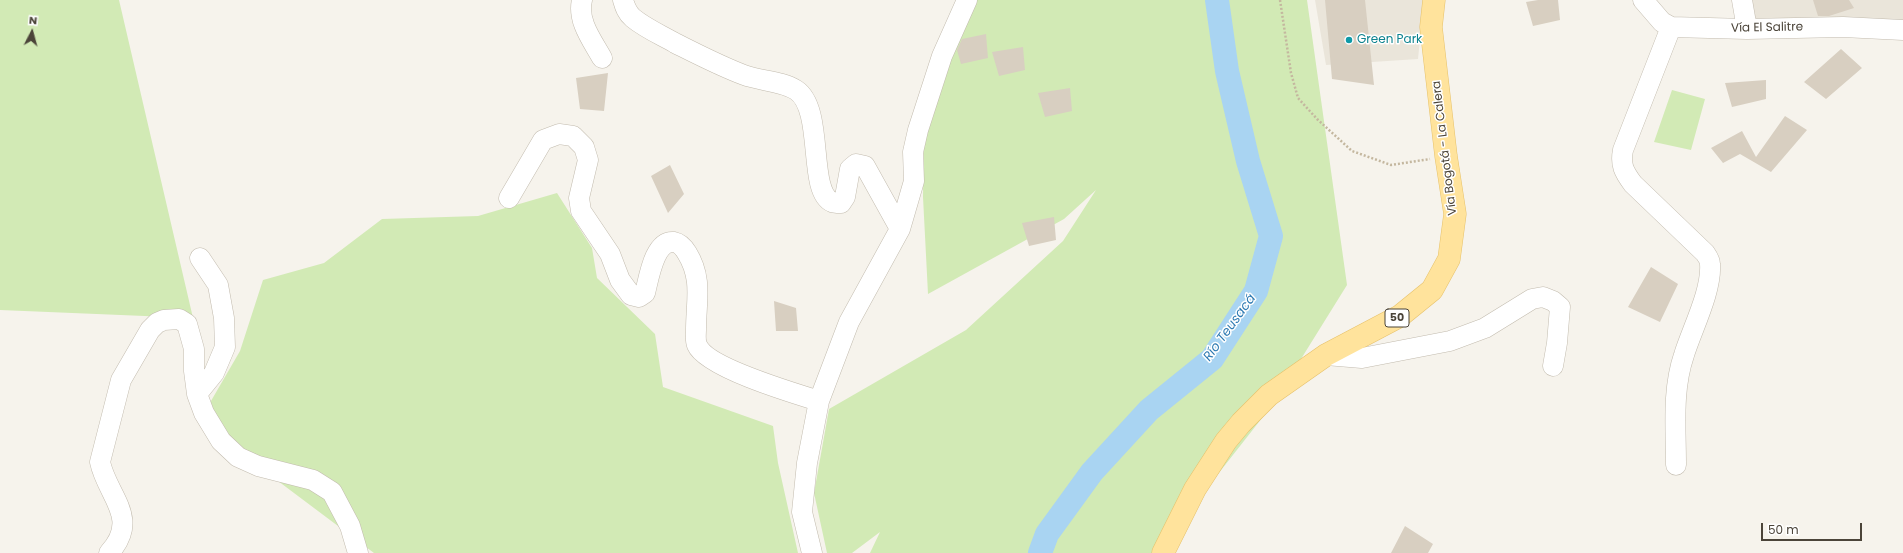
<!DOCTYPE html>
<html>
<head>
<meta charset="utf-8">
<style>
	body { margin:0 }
	#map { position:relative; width:1903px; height:553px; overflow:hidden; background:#f6f3ec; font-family:Poppins,sans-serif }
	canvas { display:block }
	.north { position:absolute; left:12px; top:12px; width:40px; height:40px; -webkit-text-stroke:3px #fff; paint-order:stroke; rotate:6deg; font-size:11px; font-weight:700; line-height:16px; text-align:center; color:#4b4439 }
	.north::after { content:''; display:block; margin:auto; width:14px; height:18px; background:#4b4439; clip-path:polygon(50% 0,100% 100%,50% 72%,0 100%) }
	.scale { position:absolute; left:1761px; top:523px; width:101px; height:18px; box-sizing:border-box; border:2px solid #4b4439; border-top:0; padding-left:5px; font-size:12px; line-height:14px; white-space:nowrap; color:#4b4439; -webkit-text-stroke:3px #fff; paint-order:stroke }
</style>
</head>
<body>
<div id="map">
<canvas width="1903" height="553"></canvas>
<div class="north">N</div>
<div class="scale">50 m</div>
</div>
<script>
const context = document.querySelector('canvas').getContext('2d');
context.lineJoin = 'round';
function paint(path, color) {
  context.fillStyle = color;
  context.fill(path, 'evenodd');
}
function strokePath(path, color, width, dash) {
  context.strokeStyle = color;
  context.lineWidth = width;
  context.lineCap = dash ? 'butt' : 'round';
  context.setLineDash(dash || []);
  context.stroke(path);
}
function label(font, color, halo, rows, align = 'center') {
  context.font = font + ' Poppins,sans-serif';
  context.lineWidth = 3;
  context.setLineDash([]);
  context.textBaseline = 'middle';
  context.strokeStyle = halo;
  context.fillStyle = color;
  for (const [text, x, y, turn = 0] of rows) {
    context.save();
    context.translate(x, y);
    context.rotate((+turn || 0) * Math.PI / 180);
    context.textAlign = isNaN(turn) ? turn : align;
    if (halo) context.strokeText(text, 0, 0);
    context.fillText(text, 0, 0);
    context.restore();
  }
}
paint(new Path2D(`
	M1315,0H1424L1418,59L1326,65Z
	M1739,0H1903V23L1743,22Z`), '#eae5da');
paint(new Path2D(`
	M0,0H119L193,318L0,310Z
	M977,0H1307L1347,285L1273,404L1156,553H870L880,532L852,553H827L814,493L829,409L966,330L1063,241L1096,190L1064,219L928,294L923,197L924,112Z
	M1672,90L1705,99L1691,150L1654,142Z
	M557,193L592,248L597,278L655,334L663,387L773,426L778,463L798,553H374L258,466L204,413L240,351L263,280L324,263L382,219L478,216Z`), '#d2eab5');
strokePath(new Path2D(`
	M1040,553L1047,534L1092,472L1149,410L1212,359L1256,291L1271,236L1248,161L1227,71L1217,0`), '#a9d4f2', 24);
paint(new Path2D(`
	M1325,0H1365L1374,85L1332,79Z
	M1538,0H1558L1560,20L1533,26L1526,2Z
	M1813,0H1849L1854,8L1829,16H1818Z
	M986,34L988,58L961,64L957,50L962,39Z
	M1023,47L1025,70L999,76L992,52Z
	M1841,49L1862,68L1826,99L1804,82Z
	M608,73L604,111L580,109L576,78Z
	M1766,80V99L1732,107L1725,83Z
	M1070,88L1072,111L1045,117L1038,93Z
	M1785,116L1807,130L1771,172L1740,154L1723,163L1711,148L1742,131L1756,157Z
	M670,165L684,194L668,213L651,176Z
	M1054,217L1056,240L1029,246L1022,223Z
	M1651,267L1678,284L1660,322L1628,307Z
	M774,301L796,308L798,331H776Z
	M1405,526L1433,544L1428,553H1391Z`), '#d8cfc1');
const minor = new Path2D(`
	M582,0C577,21 592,40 602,58
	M623,0C625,7 627,13 633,18C645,28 661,35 675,43C697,54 720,66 744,75C760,81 782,81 796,90C825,109 807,191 832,202C834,203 839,203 841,203L845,197L850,169L856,164L865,166L900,229
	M1643,0L1662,22L1671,27L1747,29L1843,27L1903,30
	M1742,0L1747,29
	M1671,27L1623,150C1620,165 1624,172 1633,184L1705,253C1707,256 1710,260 1710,264C1712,291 1692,329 1684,355C1672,390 1676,428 1676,465
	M509,198L543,140L559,134L573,136L584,147L588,160L579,198L581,211L610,254L620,280L631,295L639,297L645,293C649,278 654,240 674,242C679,243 684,248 687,253C703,279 696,301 696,330C696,334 695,340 697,345C706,367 793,393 819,401
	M1326,355L1362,358L1450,341L1485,328L1532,299L1543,297L1553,301L1560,307L1557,343L1553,366
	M197,394L214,373L225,347L224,318L218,285L200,258
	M109,553C141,518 107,496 100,462L121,380L150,330L157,323L164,320L179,319L187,324L194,349V371L197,394L204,413L221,441L238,457L258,466L313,480L332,492L350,526L358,553
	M812,553L802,512L807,463L819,401L849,322L900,229L914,181L913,152L918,130L942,56L967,0`);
const major = new Path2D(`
	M1163,553L1195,489L1226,441L1241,423L1269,395L1326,355L1400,316L1432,290L1449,259L1455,214L1446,156L1431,27L1434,0`);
strokePath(minor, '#c2bbae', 21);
strokePath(major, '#e6c16a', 23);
strokePath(new Path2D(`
	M1280,0L1291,73L1298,98L1317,119L1352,151L1391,165L1430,159`), '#c4b79f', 2.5, [2, 2]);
strokePath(minor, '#fff', 20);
strokePath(major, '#ffe39c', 22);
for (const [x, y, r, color] of [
	[1349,40,4,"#0f9aa8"]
]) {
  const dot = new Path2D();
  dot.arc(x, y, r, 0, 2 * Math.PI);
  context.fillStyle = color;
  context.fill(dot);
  strokePath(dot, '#fff', 1.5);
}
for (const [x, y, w] of [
	[1397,318,24]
]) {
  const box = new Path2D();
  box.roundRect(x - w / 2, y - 9, w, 18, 3);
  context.fillStyle = '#fff';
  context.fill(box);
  strokePath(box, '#4b4439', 1);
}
label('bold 11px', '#4b4439', null, [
	["50",1397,318]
]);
label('12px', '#4b4439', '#fff', [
	["Vía El Salitre",1767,28,-1],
	["Vía Bogotá - La Calera",1445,148,-97]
]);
label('12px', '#0d838f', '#fff', [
	["Green Park",1357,40]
], 'left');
label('italic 13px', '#2e7ab2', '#fff', [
	["Río Teusacá",1230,328,-54]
]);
</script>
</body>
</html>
